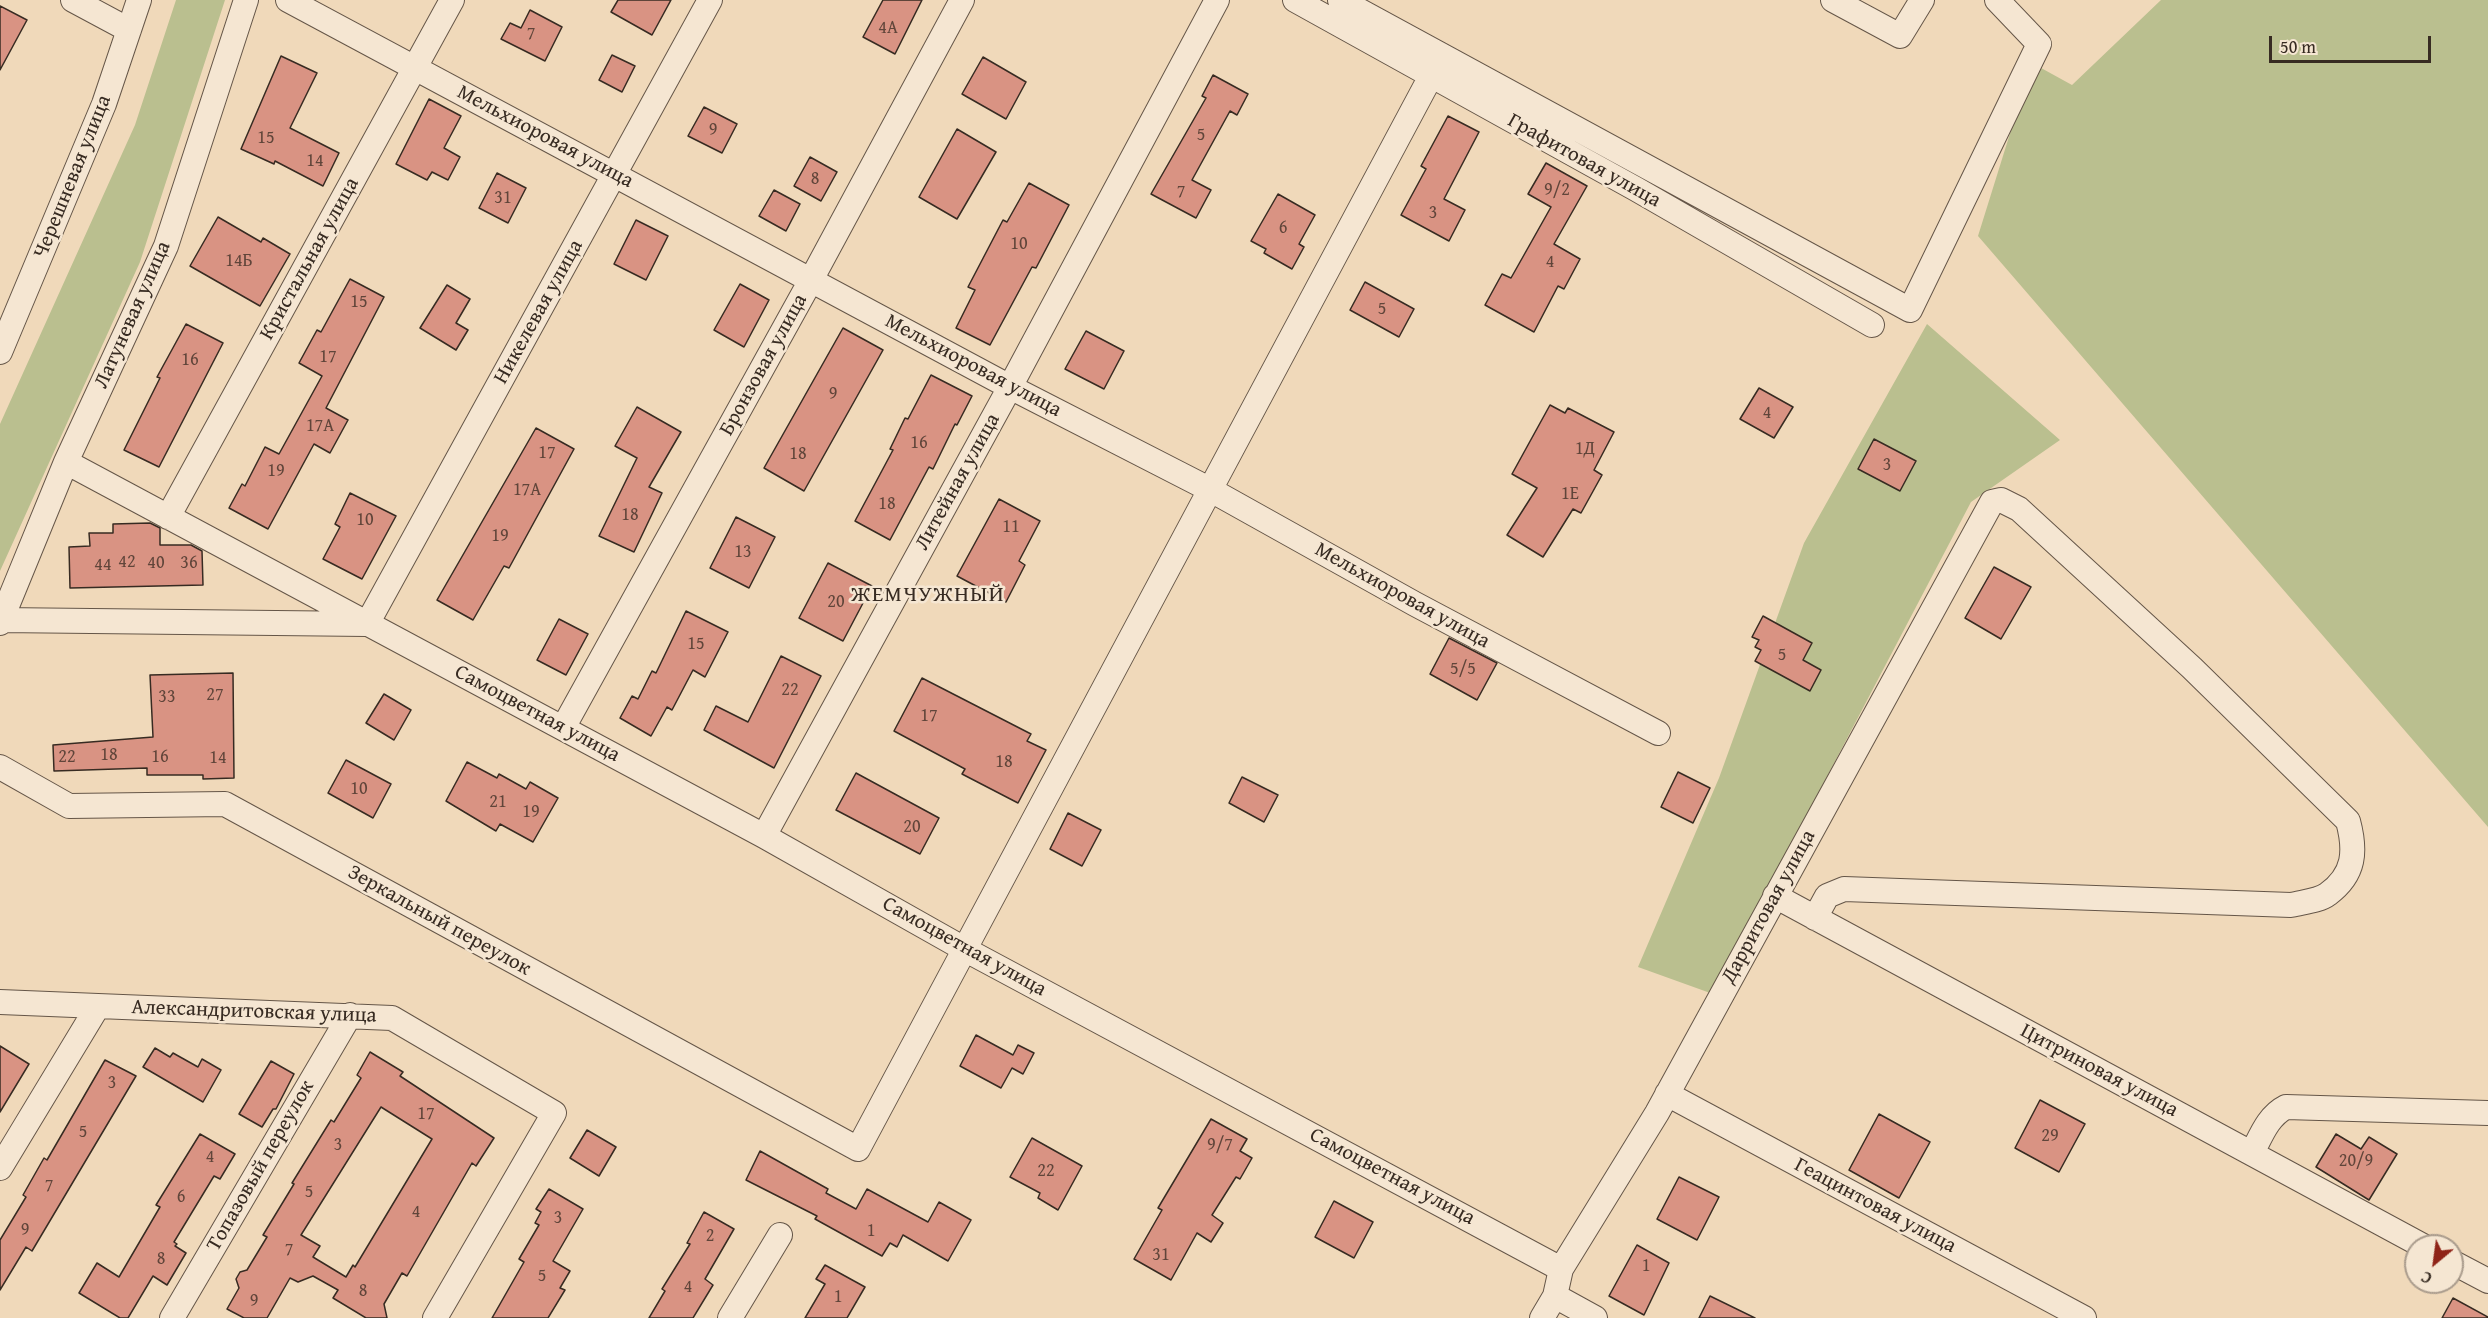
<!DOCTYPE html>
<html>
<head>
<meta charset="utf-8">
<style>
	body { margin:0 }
	#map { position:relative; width:2488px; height:1318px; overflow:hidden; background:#f0d9ba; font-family:"Gentium Book Plus",serif }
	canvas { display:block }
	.north { position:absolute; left:2404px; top:1234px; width:60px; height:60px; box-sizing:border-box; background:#f5e6d2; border:2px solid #a99b8c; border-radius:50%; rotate:209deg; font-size:16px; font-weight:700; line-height:24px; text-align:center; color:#372b22 }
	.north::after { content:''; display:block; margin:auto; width:21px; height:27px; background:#8f2418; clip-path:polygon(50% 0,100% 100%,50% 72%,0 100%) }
	.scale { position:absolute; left:2269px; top:36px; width:162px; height:27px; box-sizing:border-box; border:3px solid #372b22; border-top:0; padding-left:8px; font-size:18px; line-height:21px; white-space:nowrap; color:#372b22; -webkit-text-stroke:4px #f5e6d2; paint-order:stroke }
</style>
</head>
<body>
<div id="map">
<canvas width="2488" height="1318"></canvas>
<div class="north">С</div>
<div class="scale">50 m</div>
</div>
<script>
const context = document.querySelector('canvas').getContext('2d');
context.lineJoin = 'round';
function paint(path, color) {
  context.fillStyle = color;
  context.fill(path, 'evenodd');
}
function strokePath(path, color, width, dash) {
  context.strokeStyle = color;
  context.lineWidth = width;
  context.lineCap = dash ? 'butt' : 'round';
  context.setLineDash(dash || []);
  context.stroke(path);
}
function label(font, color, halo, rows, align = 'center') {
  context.font = font + ' "Gentium Book Plus",serif';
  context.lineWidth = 5;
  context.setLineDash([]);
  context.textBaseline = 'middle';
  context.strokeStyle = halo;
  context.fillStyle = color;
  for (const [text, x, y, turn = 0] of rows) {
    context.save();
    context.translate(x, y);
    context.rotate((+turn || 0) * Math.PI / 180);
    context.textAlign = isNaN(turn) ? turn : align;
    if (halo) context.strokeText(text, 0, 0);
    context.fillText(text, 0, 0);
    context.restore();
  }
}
paint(new Path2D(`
	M176,0H225L140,262L0,571V424L135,125Z
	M2161,0H2488V827L1978,236L2032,63L2072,85Z
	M1927,324L2060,440L1971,502L1713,994L1638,967L1719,778L1804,543Z`), '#babf8f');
const building = new Path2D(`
	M618,0H671L652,35L611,12Z
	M883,0H922L895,54L863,37Z
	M0,6L27,20L0,70Z
	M530,10L562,27L545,61L501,39L510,23L521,28Z
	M612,55L635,66L622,92L599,80Z
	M281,56L317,73L290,128L339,153L323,186L275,161L274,164L241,149Z
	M983,57L1026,82L1006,119L962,94Z
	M1213,75L1248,94L1237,115L1230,111L1192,180L1211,190L1196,218L1151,194L1206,98L1202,96Z
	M429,99L461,116L444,148L460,157L448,180L432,172L427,180L396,164Z
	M704,107L737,124L722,153L688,136Z
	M1448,116L1479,132L1444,199L1465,210L1449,241L1401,215L1426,169L1421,166Z
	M957,129L996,152L957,219L919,197Z
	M810,157L837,172L821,201L794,186Z
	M1546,163L1587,186L1554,244L1580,259L1564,289L1558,286L1534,332L1485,305L1502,274L1511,278L1551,207L1528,194Z
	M497,173L526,188L508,223L479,208Z
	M1029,183L1069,205L1036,268L1032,267L990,345L956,328L975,290L968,287L1003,220L1007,222Z
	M774,190L800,204L786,231L759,216Z
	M1278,194L1315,215L1299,244L1304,247L1292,269L1264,253L1266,249L1251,241Z
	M218,217L261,242L263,238L290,254L260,306L190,266Z
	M636,220L668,236L646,280L614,264Z
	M350,279L384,297L326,408L348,420L330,453L314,444L268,529L229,508L242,484L245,486L265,447L279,454L322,376L299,363L317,330L321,332Z
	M1365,282L1414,309L1399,337L1350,310Z
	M740,284L769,300L744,347L714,330Z
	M447,285L470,299L456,323L468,330L456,350L420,328Z
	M186,324L223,343L159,467L124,450L160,378L157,377Z
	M843,328L883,350L804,491L764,468Z
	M1086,331L1124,351L1104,389L1065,369Z
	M931,375L972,396L957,425L955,424L933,469L929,467L890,540L855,521L893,450L890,449L905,418L908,419Z
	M1759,388L1793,407L1774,438L1740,419Z
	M1550,405L1565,413L1568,408L1614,432L1594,470L1602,475L1581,513L1573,509L1543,557L1507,535L1537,488L1512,474Z
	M637,407L681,432L649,487L662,493L634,552L599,536L637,458L615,446Z
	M536,428L574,449L509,568L504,566L473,620L437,600Z
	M1874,439L1916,461L1900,491L1858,469Z
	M350,493L396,516L362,579L323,559L340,527L335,524Z
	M999,499L1040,521L1019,561L1025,565L1006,602L957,576Z
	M736,517L775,537L749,588L710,568Z
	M150,523L160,528V545H191L202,551L203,585L70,588L69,547L90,546L89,533H113V524Z
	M828,563L872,586L843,641L799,618Z
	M1994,567L2031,587L2001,639L1965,618Z
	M686,611L728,632L705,677L693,670L672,710L667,707L651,736L620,718L632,696L638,699L652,671L656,673Z
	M1763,616L1812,643L1803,660L1821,670L1810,691L1755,661L1761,650L1755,647L1759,640L1752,637Z
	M559,619L588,634L566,675L537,660Z
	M1449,638L1497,663L1477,700L1430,674Z
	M781,656L821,676L774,768L704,730L716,706L748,722Z
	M233,673L234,778L203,779V775H147V768L54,771L53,745L153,737L150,675Z
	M922,678L1031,734L1027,741L1046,750L1018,803L962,774L965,769L894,731Z
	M384,694L411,710L394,740L366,723Z
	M346,760L391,784L373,818L328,793Z
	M467,762L497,778L499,774L526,789L530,782L558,798L533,842L500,824L496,831L446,801Z
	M1678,772L1710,788L1693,823L1661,807Z
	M856,773L939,818L920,854L836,810Z
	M1242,777L1278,795L1264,822L1229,803Z
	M1068,813L1101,830L1082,866L1050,849Z
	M976,1035L1013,1055L1018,1045L1034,1053L1023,1074L1012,1068L1001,1088L960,1066Z
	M0,1046L29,1064L0,1112Z
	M155,1048L170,1057L173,1053L198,1067L202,1059L221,1070L203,1102L143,1067Z
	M370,1052L403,1072L400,1076L494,1138L476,1166L472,1163L407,1276L402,1273L384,1304L387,1318H366L333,1298L338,1290L313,1276L298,1282L290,1278L267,1318H244L227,1309L239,1288L236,1279L240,1272L247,1270L267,1237L263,1235L294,1184L292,1183L331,1120L334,1122L361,1078L357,1075ZM381,1107L432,1139L355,1267L353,1265L346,1277L313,1257L320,1246L301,1235Z
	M105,1060L136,1076L32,1251L26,1247L0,1290V1240L26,1197L23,1195L44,1158L47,1160Z
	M271,1061L294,1074L276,1109H273L262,1127L239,1114Z
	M2040,1100L2085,1124L2059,1172L2015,1148Z
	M1879,1114L1930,1142L1899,1198L1849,1170Z
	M1211,1119L1247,1139L1240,1151L1252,1158L1240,1179L1236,1177L1212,1215L1223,1223L1211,1242L1197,1233L1171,1280L1134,1259L1162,1210L1158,1208Z
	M587,1130L616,1147L599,1176L570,1158Z
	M200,1134L235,1154L220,1179L214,1176L174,1242L177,1244L175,1246L186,1253L167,1285L153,1276L128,1318H120L79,1293L97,1263L119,1277L160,1207L156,1205Z
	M2336,1134L2361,1149L2369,1137L2397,1154L2369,1200L2316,1167Z
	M1032,1138L1082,1166L1058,1210L1038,1198L1040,1193L1010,1177Z
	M760,1151L828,1189L826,1193L856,1209L867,1189L928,1222L939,1202L971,1220L948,1261L903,1235L897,1247L890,1243L882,1256L815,1219L817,1216L746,1180Z
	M1679,1177L1719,1197L1697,1240L1657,1219Z
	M549,1189L583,1209L553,1261L570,1271L560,1288L565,1290L548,1318H492L524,1262L519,1259L539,1225L535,1223L541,1212L536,1209Z
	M1334,1201L1373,1222L1354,1258L1315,1237Z
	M704,1212L734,1229L705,1279L713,1285L693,1318H649L665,1291L662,1289L690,1244L687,1243Z
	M1637,1245L1669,1263L1644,1315L1609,1296Z
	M825,1265L865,1287L847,1318H805L825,1284L816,1279Z
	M1710,1296L1755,1318H1699Z
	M2453,1298L2488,1317V1318H2442Z`);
paint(building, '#d99383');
strokePath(building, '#372b22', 1.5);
const street = new Path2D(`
	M73,0L129,30
	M288,0L1010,387L1209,489L1415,604L1658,733
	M1295,0L1636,189L1872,325
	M1340,0L1910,310L2039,44L1997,0
	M1833,0L1900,36L1922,0
	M0,352L104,104L139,0
	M66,462L764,836L966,950L1561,1269
	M168,517L452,0
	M0,620L367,624L710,0
	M0,623L66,462L166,246L246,0
	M563,728L811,280L962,0
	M0,767L69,806L225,804L858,1149L1431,76
	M764,836L1010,387L1217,0
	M1775,896L2423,1246
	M0,1002L392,1018L554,1113L435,1318
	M1667,1094L2084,1318
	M2252,1153C2261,1136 2268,1116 2286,1107L2488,1113
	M0,1168L98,1006
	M2452,1262L2488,1281
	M1555,1296L1595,1318
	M172,1318L350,1015
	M730,1318L780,1235
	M1542,1318L1555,1296L1561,1269L1657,1113L1992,502L2001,500L2019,509L2192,668L2348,821C2356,851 2355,874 2328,894C2319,901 2302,902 2291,905L1844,889L1827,896L1815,918`);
strokePath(street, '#655648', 26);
strokePath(street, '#f5e6d2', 24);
label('18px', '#60453a', null, [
	["4А",888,28],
	["7",531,34],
	["9",713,130],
	["5",1201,135],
	["15",266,138],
	["14",315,161],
	["8",815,179],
	["9/2",1557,190],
	["7",1181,192],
	["31",503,198],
	["3",1433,213],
	["6",1283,228],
	["10",1019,244],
	["14Б",239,261],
	["4",1550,262],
	["15",359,302],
	["5",1382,309],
	["17",328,357],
	["16",190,360],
	["9",833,394],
	["4",1767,413],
	["17А",320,426],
	["16",919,443],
	["1Д",1585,449],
	["17",547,453],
	["18",798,454],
	["3",1887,465],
	["19",276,471],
	["17А",527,490],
	["1Е",1570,494],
	["18",887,504],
	["18",630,515],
	["10",365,520],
	["11",1011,527],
	["19",500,536],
	["13",743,552],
	["42",127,562],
	["40",156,563],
	["36",189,563],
	["44",103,565],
	["20",836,602],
	["15",696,644],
	["5",1782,655],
	["5/5",1463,669],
	["22",790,690],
	["27",215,695],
	["33",167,697],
	["17",929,716],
	["18",109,755],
	["22",67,757],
	["16",160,757],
	["14",218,758],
	["18",1004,762],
	["10",359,789],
	["21",498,802],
	["19",531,812],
	["20",912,827],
	["3",112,1083],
	["17",426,1114],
	["5",83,1132],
	["29",2050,1136],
	["3",338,1145],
	["9/7",1220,1145],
	["4",210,1157],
	["20/9",2356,1161],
	["22",1046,1171],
	["7",49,1186],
	["5",309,1192],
	["6",181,1197],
	["4",416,1212],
	["3",558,1218],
	["9",25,1230],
	["1",871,1231],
	["2",710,1236],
	["7",289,1250],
	["31",1161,1255],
	["8",161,1259],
	["1",1646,1266],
	["5",542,1276],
	["4",688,1287],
	["8",363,1291],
	["1",838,1297],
	["9",254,1301]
]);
label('21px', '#372b22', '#f5e6d2', [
	["Мельхиоровая улица",545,137,28],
	["Графитовая улица",1584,161,29],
	["Черешневая улица",73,177,-68],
	["Кристальная улица",310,259,-61],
	["Никелевая улица",539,312,-61],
	["Латуневая улица",133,315,-66],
	["Бронзовая улица",764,365,-61],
	["Мельхиоровая улица",973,366,28],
	["Литейная улица",958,482,-61],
	["Мельхиоровая улица",1402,596,29],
	["Самоцветная улица",537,714,28],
	["Дарритовая улица",1769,907,-61],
	["Зеркальный переулок",439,921,29],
	["Самоцветная улица",964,947,29],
	["Александритовская улица",254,1012,2],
	["Цитриновая улица",2099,1071,28],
	["Топазовый переулок",261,1166,-60],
	["Самоцветная улица",1392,1177,28],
	["Геацинтовая улица",1875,1206,28]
]);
context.letterSpacing = '1.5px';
label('22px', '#372b22', '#f5e6d2', [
	["ЖЕМЧУЖНЫЙ",928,595]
]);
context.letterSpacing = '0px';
</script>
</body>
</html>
